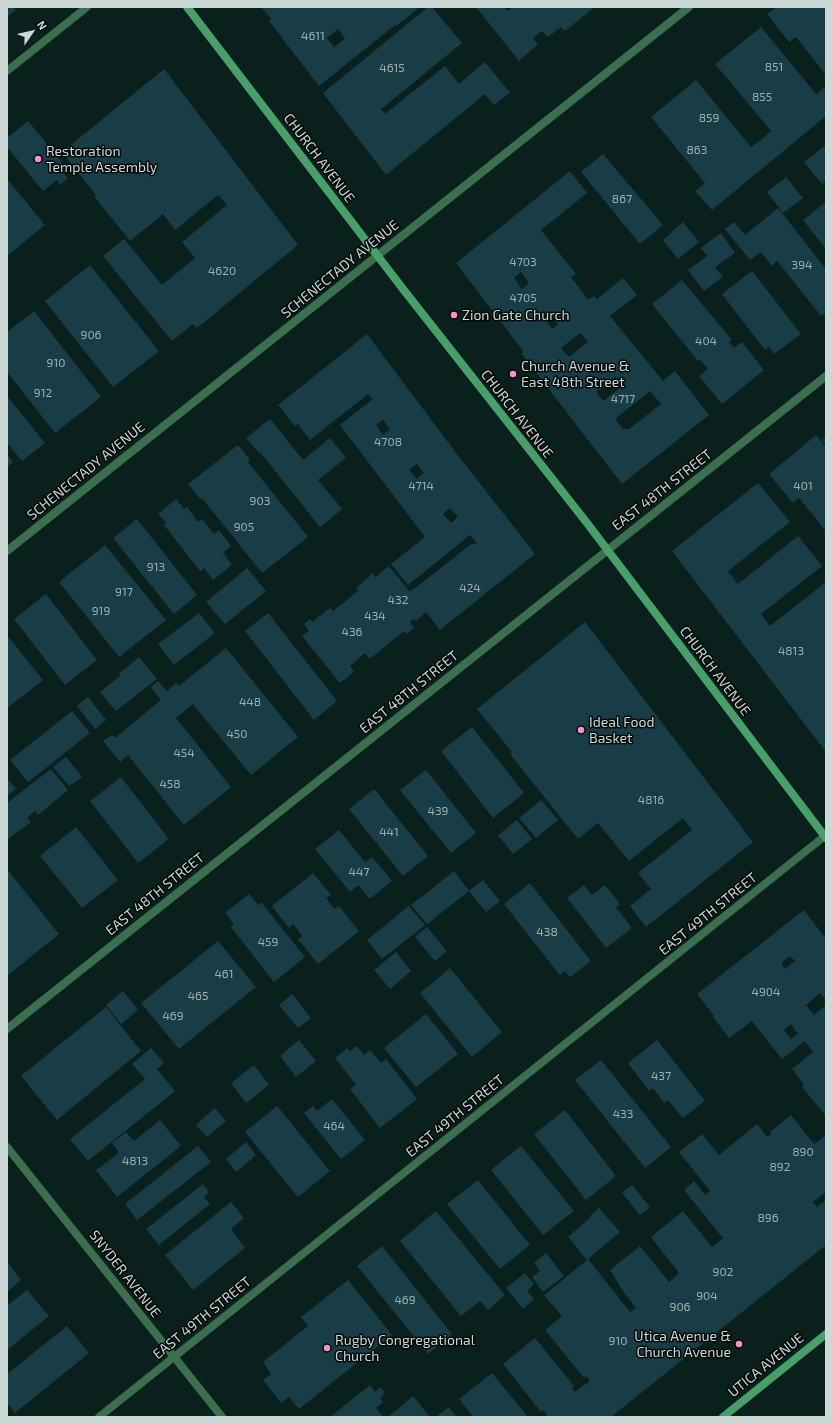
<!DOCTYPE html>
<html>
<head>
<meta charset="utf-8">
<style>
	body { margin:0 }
	#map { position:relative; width:833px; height:1424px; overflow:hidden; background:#0a201d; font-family:"Exo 2",sans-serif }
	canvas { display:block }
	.frame { position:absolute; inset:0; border:8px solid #cbd8d6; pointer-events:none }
	.north { position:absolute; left:12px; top:12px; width:40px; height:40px; -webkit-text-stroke:3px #020807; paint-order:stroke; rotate:56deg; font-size:11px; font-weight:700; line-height:16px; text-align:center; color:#cbd8d6 }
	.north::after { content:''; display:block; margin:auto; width:14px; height:18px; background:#cbd8d6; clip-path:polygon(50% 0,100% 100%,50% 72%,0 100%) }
</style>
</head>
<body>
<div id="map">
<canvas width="833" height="1424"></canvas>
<div class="frame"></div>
<div class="north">N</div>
</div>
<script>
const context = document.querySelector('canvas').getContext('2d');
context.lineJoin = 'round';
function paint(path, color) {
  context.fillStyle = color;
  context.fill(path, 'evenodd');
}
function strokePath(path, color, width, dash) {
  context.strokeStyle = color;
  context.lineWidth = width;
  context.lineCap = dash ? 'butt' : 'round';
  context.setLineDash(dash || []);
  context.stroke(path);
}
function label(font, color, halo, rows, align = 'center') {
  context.font = font + ' "Exo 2",sans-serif';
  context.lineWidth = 3;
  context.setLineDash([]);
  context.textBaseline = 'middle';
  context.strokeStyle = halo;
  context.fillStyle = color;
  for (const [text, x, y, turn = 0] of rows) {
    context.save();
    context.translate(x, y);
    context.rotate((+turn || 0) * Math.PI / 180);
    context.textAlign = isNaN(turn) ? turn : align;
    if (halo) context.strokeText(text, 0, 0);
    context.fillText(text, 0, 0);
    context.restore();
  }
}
paint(new Path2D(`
	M7,7H13L16,10L7,17Z
	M261,7H420L396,26L395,25L319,86L269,21L271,19ZM338,29L345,39L334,47L327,38Z
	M428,7H432L462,43L381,109L385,114L445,66L459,84L485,62L510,93L494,105L485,94L386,175L323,93Z
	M476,7H504L507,11L513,7H595L565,31L561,27L548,37L542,31L533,38L538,44L519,61Z
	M777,7H826V75L796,37L789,42L767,14Z
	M761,27L816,94L824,88L826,91V116L712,210L695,191L705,183L651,117L696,80L751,147L762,139L771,131L715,64Z
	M164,69L298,245L197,328L193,324L172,341L103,256L124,239L162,285L195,258L182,242L227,205L218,195L175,230L163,214L130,241L94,196L96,195L62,152Z
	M28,121L69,171L64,174L68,178L60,185L57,180L43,191L7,147V138Z
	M826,145V180L822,184L804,162Z
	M603,154L663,225L640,244L581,172Z
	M570,171L587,193L541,230L576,274L571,277L588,300L594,296L597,299L623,278L637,295L610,316L663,381L675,371L709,415L622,484L521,353L524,352L456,263ZM521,272L529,283L522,289L514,278ZM553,318L558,324L552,329L547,322ZM580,333L588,342L569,357L561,348ZM615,377L622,386L603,401L596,392ZM650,391L661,404L629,429H623L615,419Z
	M786,177L803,198L783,213L767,192Z
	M7,179L45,225L7,256Z
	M826,202V249L803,220Z
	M778,208L826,269V313L821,316L777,261L772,266L761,252L750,260L725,229L734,222L745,235Z
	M683,222L699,242L678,259L663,240Z
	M721,233L735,253L715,267L723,277L704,291L688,270L707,256L701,248Z
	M90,265L159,351L113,387L45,301Z
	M752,271L801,334L774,354L769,347L765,350L722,294Z
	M682,280L732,340L729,342L734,348L742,342L764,370L722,404L699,376L708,369L700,360L698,361L652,304Z
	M34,311L101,397L55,433L7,372V332Z
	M367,334L450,445L535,554L440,630L426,612L416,621L414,619L410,622L414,628L407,634L404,631L370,659L365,653L350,666L354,672L340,683L302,636L309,631L304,624L310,619L312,622L330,608L333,611L358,591L356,588L364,581L373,573L375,577L389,566L410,592L470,545L477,543L470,535L408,585L391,564L425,537L340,425L373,399L368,394L310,440L298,424L295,426L278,405ZM383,420L390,429L383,435L376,425ZM417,464L424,473L417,479L409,470ZM450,508L458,517L451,523L443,514Z
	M7,396L45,443L22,461L7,443Z
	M270,419L303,460L330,438L346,458L318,480L342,509L320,527L260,452L259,453L246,438Z
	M816,435L826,447V531L799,498L793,503L769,474Z
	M826,437V445L822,440Z
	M238,445L250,460L248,462L308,537L262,573L202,498L200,499L188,484Z
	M7,454L13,462L7,467Z
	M758,483L790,522L728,571L738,584L798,536L822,566L761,614L770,626L826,582V752L672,551Z
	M176,499L184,509L187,507L198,522L202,519L214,534L219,530L231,546L223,553L232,565L213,580L204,568L200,571L164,525L166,523L158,514Z
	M137,519L197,595L174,614L113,538Z
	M105,545L166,620L119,657L59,582Z
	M247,568L266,591L225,624L206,602Z
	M46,594L97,660L65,685L14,619Z
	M199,613L215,633L174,665L158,644Z
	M268,613L337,701L314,720L245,631Z
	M585,622L753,842L646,927L630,906L651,889L638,873L692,830L683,818L629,861L598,823L578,839L510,754L512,752L477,709Z
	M7,635L43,680L7,708Z
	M226,648L298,737L251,775L193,704L176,718L231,787L184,825L128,755L120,762L103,741L112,735L115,738L161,700L151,687L158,681L167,691L176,683L179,686Z
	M139,657L157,679L116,711L100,692L120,676L119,674Z
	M88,697L106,720L95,729L77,706Z
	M72,711L90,733L28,782L10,760Z
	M472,727L524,793L493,818L441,751Z
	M66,757L82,777L69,786L53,767Z
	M51,769L68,790L38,815L35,811L27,818L31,822L7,840V803Z
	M426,770L476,833L451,853L400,790Z
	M121,777L169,839L138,863L90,801Z
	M7,778L16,789L7,796Z
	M374,789L428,856L403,876L349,809Z
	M541,800L558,820L536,838L519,818Z
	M517,820L532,839L513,854L498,835Z
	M76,827L118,880L82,908L40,856Z
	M339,830L365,862L372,857L392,881L370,899L358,885L350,892L315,849Z
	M7,869L59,934L7,976Z
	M454,871L469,891L483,880L500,901L486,912L469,891L427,924L411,905Z
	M313,873L331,895L326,898L334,909L339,906L359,931L318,964L298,939L302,936L293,924L289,928L272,906Z
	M530,883L591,961L570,977L565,971L560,975L558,973L504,904Z
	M584,885L592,895L605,885L620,904L616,907L632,928L606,948L567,898Z
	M249,894L258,905L261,902L305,957L274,982L231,927L234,924L225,913Z
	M409,906L425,925L382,959L367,940Z
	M804,910L826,939V1000L820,993L806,1005L814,1015L826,1005V1116L802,1087L804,1085L792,1069L813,1052L805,1041L782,1059L752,1021L729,1038L713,1017L714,1016L697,994ZM790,956L795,961L785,969L781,963ZM791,1024L798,1034L791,1039L784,1030Z
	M427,927L447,951L435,961L415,937Z
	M218,941L256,987L179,1049L141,1003Z
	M396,952L411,971L390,989L374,970Z
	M450,968L502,1032L472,1057L420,993Z
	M123,991L138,1010L121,1024L106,1005Z
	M292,994L311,1018L298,1028L279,1005Z
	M106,1007L141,1051L57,1120L21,1076Z
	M426,1014L458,1054L416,1087L384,1048Z
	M299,1040L316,1061L296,1077L280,1056Z
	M657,1040L705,1101L683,1118L668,1100L664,1103L653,1088L649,1091L628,1063Z
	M357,1046L364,1055L370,1050L381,1063L386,1059L417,1099L380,1128L350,1089L356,1085L335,1058L347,1048L350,1051Z
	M151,1048L164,1063L157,1069L175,1091L88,1161L70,1139L145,1079L132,1064Z
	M601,1060L671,1147L645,1168L575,1080Z
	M254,1065L269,1085L246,1103L231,1083Z
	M332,1099L365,1140L341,1159L304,1113L313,1106L317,1111Z
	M277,1106L330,1171L298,1197L245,1132Z
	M215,1108L226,1121L207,1137L196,1125Z
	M565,1110L616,1176L586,1200L534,1134Z
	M791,1115L814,1144L826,1135V1192L813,1202L817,1207L826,1200V1245L611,1417H545L547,1415L543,1410L541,1412L503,1364L535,1338L574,1386L572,1388L575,1392L590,1381L586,1376L584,1378L545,1330L562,1316L544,1295L587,1260L568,1237L591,1217L590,1216L599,1208L620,1232L588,1259L630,1312L636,1308L625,1294L610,1270L640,1246L669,1282L679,1273L651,1237L683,1211L712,1247L723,1238L684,1190L694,1181L705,1195L710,1191L679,1152L702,1134L719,1155L757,1124L767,1137L771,1134L770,1132Z
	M160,1120L181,1146L117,1197L96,1170L119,1153L112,1143L126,1132L134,1141Z
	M246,1142L256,1155L236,1172L226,1159Z
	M198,1146L211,1162L137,1220L125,1204Z
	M521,1146L574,1211L543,1235L491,1170Z
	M478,1180L530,1245L500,1269L447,1204Z
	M203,1184L209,1192L204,1197L210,1204L159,1245L146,1229Z
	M632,1185L650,1207L640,1215L622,1193Z
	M231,1202L244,1218L231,1229L245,1248L193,1290L165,1255Z
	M436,1211L505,1295L488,1310L480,1301L461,1316L400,1241Z
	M382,1246L452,1334L428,1354L357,1266Z
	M546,1253L564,1276L543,1292L532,1277L540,1271L534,1263Z
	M7,1262L21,1280L7,1292Z
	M525,1273L534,1284L527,1291L534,1299L523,1309L506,1288Z
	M348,1280L392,1335L299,1409L289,1397L281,1403L263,1380L271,1374L263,1362L308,1326L301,1317Z
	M27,1290L49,1316L7,1350V1306Z
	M67,1326L89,1353L15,1413L7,1403V1374Z
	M492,1373L528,1417H473L459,1399Z
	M370,1385L375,1392L381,1387L385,1393L380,1398L383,1402L376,1408L383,1417H330Z
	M413,1396L430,1417H388Z
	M449,1407L457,1417H436Z`), '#183d46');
strokePath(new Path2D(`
	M7,71L87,7
	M7,551L689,7
	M7,1029L826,376
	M7,1147L222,1417
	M99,1417L826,835`), '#3c6f4e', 8);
strokePath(new Path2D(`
	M187,7L403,289L587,523L826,838
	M723,1417L826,1334`), '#499f69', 8);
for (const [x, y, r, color] of [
	[38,159,4,"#f790cd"],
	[454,315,4,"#f790cd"],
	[513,374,4,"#f790cd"],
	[581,730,4,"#f790cd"],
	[739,1344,4,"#f790cd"],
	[327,1348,4,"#f790cd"]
]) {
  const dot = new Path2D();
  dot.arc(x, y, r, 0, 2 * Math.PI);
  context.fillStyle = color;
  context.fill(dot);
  strokePath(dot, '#020807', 1.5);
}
label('12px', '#9eb1b2', null, [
	["4611",313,36],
	["851",774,67],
	["4615",392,68],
	["855",762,97],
	["859",709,118],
	["863",697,150],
	["867",622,199],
	["4703",523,262],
	["394",802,265],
	["4620",222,271],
	["4705",523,298],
	["906",91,335],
	["404",706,341],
	["910",56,363],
	["912",43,393],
	["4717",623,399],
	["4708",388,442],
	["4714",421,486],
	["401",803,486],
	["903",260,501],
	["905",244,527],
	["913",156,567],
	["424",470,588],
	["917",124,592],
	["432",398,600],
	["919",101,611],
	["434",375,616],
	["436",352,632],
	["4813",791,651],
	["448",250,702],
	["450",237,734],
	["454",184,753],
	["458",170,784],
	["4816",651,800],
	["439",438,811],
	["441",389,832],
	["447",359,872],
	["438",547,932],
	["459",268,942],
	["461",224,974],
	["4904",766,992],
	["465",198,996],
	["469",173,1016],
	["437",661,1076],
	["433",623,1114],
	["464",334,1126],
	["890",803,1152],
	["4813",135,1161],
	["892",780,1167],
	["896",768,1218],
	["902",723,1272],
	["904",707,1296],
	["469",405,1300],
	["906",680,1307],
	["910",618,1341]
]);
label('14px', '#cbd8d6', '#020807', [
	["Restoration",46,151],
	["Temple Assembly",46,167],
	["Zion Gate Church",462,315],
	["Church Avenue &",521,366],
	["East 48th Street",521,382],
	["Ideal Food",589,722],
	["Basket",589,738],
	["Utica Avenue &",731,1336,"right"],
	["Church Avenue",731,1352,"right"],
	["Rugby Congregational",335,1340],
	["Church",335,1356]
], 'left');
label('14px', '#cbd8d6', '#020807', [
	["CHURCH AVENUE",319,158,53],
	["SCHENECTADY AVENUE",340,269,-39],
	["CHURCH AVENUE",517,414,52],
	["SCHENECTADY AVENUE",86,471,-39],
	["EAST 48TH STREET",662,490,-38],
	["CHURCH AVENUE",715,671,53],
	["EAST 48TH STREET",409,692,-39],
	["EAST 48TH STREET",155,894,-39],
	["EAST 49TH STREET",708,914,-39],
	["EAST 49TH STREET",455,1116,-39],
	["SNYDER AVENUE",125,1274,52],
	["EAST 49TH STREET",202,1318,-39],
	["UTICA AVENUE",766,1365,-39]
]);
</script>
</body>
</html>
